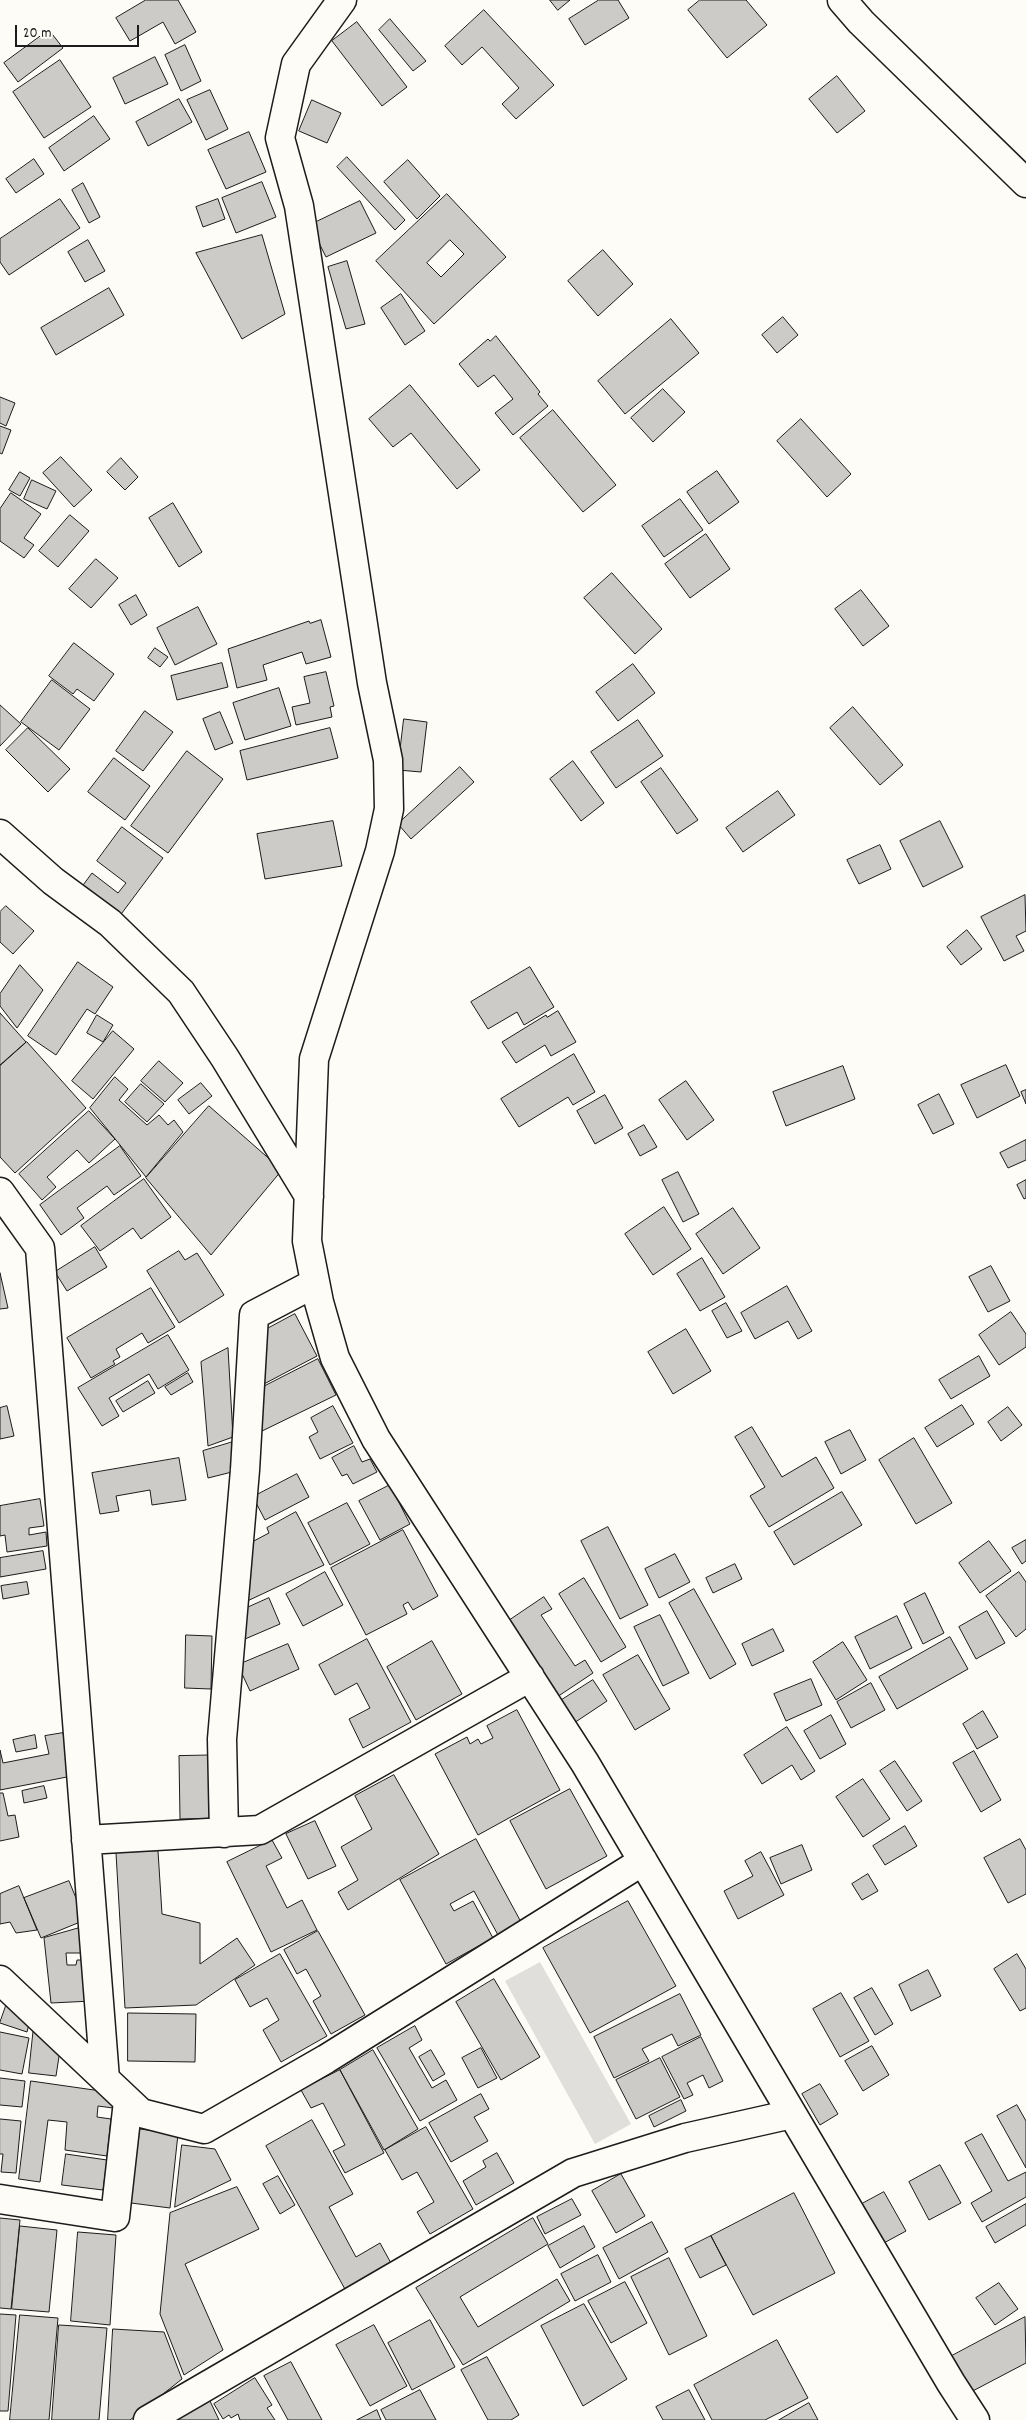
<!DOCTYPE html>
<html>
<head>
<meta charset="utf-8">
<style>
	body { margin:0 }
	#map { position:relative; width:1026px; height:2420px; overflow:hidden; background:#fdfcf7; font-family:Dekko,sans-serif }
	canvas { display:block }
	.scale { position:absolute; left:15px; top:25px; width:124px; height:22px; box-sizing:border-box; border:2px solid #1c1c1c; border-top:0; padding-left:6px; font-size:15px; line-height:18px; white-space:nowrap; color:#1c1c1c; -webkit-text-stroke:4px #fdfcf7; paint-order:stroke }
</style>
</head>
<body>
<div id="map">
<canvas width="1026" height="2420"></canvas>
<div class="scale">20 m</div>
</div>
<script>
const context = document.querySelector('canvas').getContext('2d');
context.lineJoin = 'round';
function paint(path, color) {
  context.fillStyle = color;
  context.fill(path, 'evenodd');
}
function strokePath(path, color, width, dash) {
  context.strokeStyle = color;
  context.lineWidth = width;
  context.lineCap = dash ? 'butt' : 'round';
  context.setLineDash(dash || []);
  context.stroke(path);
}
paint(new Path2D(`
	M540,1962L631,2124L595,2144L505,1981Z`), '#e0dfdb');
const building = new Path2D(`
	M146,0H178L196,32L175,44L163,22L130,41L116,18Z
	M550,0H570L558,10Z
	M599,0H618L629,18L585,45L569,19Z
	M700,0H746L767,25L727,58L688,10Z
	M484,10L554,85L516,119L502,104L519,88L482,47L462,65L445,46Z
	M390,19L426,61L413,71L379,30Z
	M357,22L407,87L382,106L332,41Z
	M49,30L63,48L18,82L4,63Z
	M185,45L201,81L181,91L165,55Z
	M155,57L168,84L125,104L113,78Z
	M60,60L91,107L44,138L13,92Z
	M837,76L865,111L837,133L809,99Z
	M210,90L228,129L206,140L187,100Z
	M179,99L192,122L148,146L136,122Z
	M312,100L341,113L327,143L299,131Z
	M94,116L110,139L64,171L49,148Z
	M249,132L266,172L226,189L208,150Z
	M347,157L405,220L395,230L337,167Z
	M34,159L44,174L16,193L6,179Z
	M408,160L440,196L417,219L384,182Z
	M262,182L276,217L236,233L222,198Z
	M83,183L100,217L89,223L72,190Z
	M447,194L506,257L434,324L376,261ZM450,240L464,254L441,277L427,263Z
	M60,199L80,228L9,275L0,262V239Z
	M218,199L225,219L203,227L196,207Z
	M360,201L376,233L326,257L310,225Z
	M262,235L285,314L242,339L196,253Z
	M88,240L105,271L85,282L68,252Z
	M603,250L633,284L598,316L568,281Z
	M347,261L365,324L346,329L328,267Z
	M109,288L124,315L56,355L41,328Z
	M401,294L425,331L405,345L381,308Z
	M783,317L798,335L777,353L762,335Z
	M671,319L699,353L625,414L598,381Z
	M496,336L540,392L538,394L548,406L513,435L495,413L513,399L494,375L478,387L459,364L488,339L490,341Z
	M410,385L480,470L457,489L411,433L393,447L369,419Z
	M663,389L685,412L653,442L631,418Z
	M0,397L15,403L6,426L0,423Z
	M553,410L616,485L583,512L520,438Z
	M801,419L851,474L827,497L777,441Z
	M0,426L11,430L2,454L0,453Z
	M61,457L92,490L74,507L43,473Z
	M121,458L138,477L125,490L107,472Z
	M717,471L739,502L709,524L687,492Z
	M20,472L30,478L20,496L9,490Z
	M32,480L56,491L47,509L24,499Z
	M11,493L41,514L24,538L34,545L24,558L0,541V509Z
	M680,499L703,530L664,557L642,526Z
	M173,503L202,552L179,567L149,518Z
	M70,515L89,531L58,567L39,551Z
	M706,534L730,569L690,598L665,564Z
	M96,559L118,578L91,608L69,589Z
	M612,573L662,629L635,654L584,598Z
	M861,590L889,626L863,646L835,609Z
	M136,595L147,615L131,625L119,605Z
	M198,607L217,644L175,665L157,628Z
	M321,620L331,657L306,664L302,652L263,665L267,680L237,688L228,649L309,621L310,623Z
	M74,643L114,674L94,701L77,689L73,694L49,676Z
	M155,648L168,657L160,667L148,658Z
	M222,663L228,687L177,700L171,676Z
	M633,664L655,693L618,721L596,692Z
	M326,672L334,706L330,707L332,717L296,725L292,707L310,703L304,677Z
	M52,680L90,709L59,750L21,722Z
	M279,688L291,726L245,740L233,703Z
	M0,705L21,724L0,746Z
	M853,707L903,765L880,785L830,728Z
	M145,711L173,732L143,771L116,751Z
	M220,712L233,743L215,750L203,719Z
	M404,719L427,722L421,772L398,770Z
	M638,720L663,756L616,788L591,752Z
	M28,728L70,769L48,792L6,750Z
	M330,728L338,758L247,780L240,751Z
	M187,751L223,779L168,853L131,826Z
	M114,758L150,786L125,820L88,792Z
	M573,761L604,803L581,821L550,779Z
	M460,767L474,782L411,839L398,824Z
	M661,768L698,820L677,834L641,782Z
	M778,791L795,815L743,852L726,828Z
	M333,821L342,866L265,879L257,834Z
	M940,821L963,867L923,887L900,841Z
	M122,827L163,858L107,933L69,904L92,873L118,893L126,883L97,861Z
	M880,845L891,869L859,884L847,860Z
	M1025,895L1026,931L1016,936L1024,951L1004,961L981,917Z
	M6,906L34,931L13,954L0,942V912Z
	M967,930L982,949L961,965L947,947Z
	M78,962L113,987L95,1014L87,1009L56,1055L28,1036Z
	M20,965L43,990L17,1028L0,1006V994Z
	M530,967L554,1007L524,1025L517,1012L488,1029L471,1002Z
	M558,1011L576,1042L551,1056L545,1045L516,1063L502,1042L546,1015L547,1017Z
	M0,1013L26,1042L0,1065Z
	M97,1015L113,1025L103,1042L87,1033Z
	M113,1031L134,1049L93,1099L72,1081Z
	M27,1042L86,1108L15,1173L0,1157V1066Z
	M574,1054L595,1092L573,1105L568,1097L519,1127L501,1099Z
	M159,1061L183,1083L165,1102L141,1081Z
	M1006,1065L1020,1096L977,1118L961,1085Z
	M843,1066L855,1099L786,1126L773,1092Z
	M115,1077L128,1089L119,1100L147,1125L159,1115L168,1125L174,1120L183,1132L146,1177L90,1108Z
	M686,1081L714,1120L687,1140L659,1100Z
	M201,1083L212,1096L189,1114L178,1100Z
	M141,1084L164,1104L147,1122L125,1102Z
	M1026,1090V1104L1021,1092Z
	M939,1094L954,1124L933,1134L918,1105Z
	M605,1095L623,1128L595,1144L577,1111Z
	M209,1106L282,1170L211,1255L146,1178Z
	M89,1111L115,1139L89,1163L77,1150L47,1177L56,1187L42,1200L19,1174Z
	M644,1125L657,1147L640,1156L628,1134Z
	M1026,1140V1160L1008,1168L1000,1153Z
	M120,1146L141,1176L114,1195L107,1186L77,1208L84,1218L61,1235L40,1205Z
	M678,1172L699,1214L683,1222L662,1180Z
	M144,1179L171,1217L141,1239L133,1228L100,1251L81,1226Z
	M1026,1180V1198L1024,1199L1017,1185Z
	M664,1207L691,1249L653,1275L625,1234Z
	M733,1208L760,1248L723,1274L696,1234Z
	M95,1247L107,1267L67,1291L55,1272Z
	M179,1251L185,1260L197,1253L224,1295L179,1323L147,1271Z
	M702,1258L725,1297L700,1311L677,1274Z
	M991,1266L1010,1301L988,1312L969,1277Z
	M0,1273L8,1308L0,1309Z
	M787,1286L812,1331L798,1339L788,1321L755,1339L741,1313Z
	M151,1288L175,1327L148,1343L142,1333L116,1349L120,1357L113,1361L115,1364L91,1378L67,1338Z
	M726,1303L742,1331L727,1338L712,1311Z
	M1011,1312L1026,1334V1347L999,1365L979,1335Z
	M295,1314L317,1356L262,1385L265,1330Z
	M686,1329L711,1371L673,1394L648,1352Z
	M168,1335L189,1370L158,1389L149,1374L109,1398L119,1416L102,1426L78,1388Z
	M228,1348L233,1437L208,1446L201,1362Z
	M979,1356L990,1376L951,1399L939,1380Z
	M318,1359L336,1395L260,1432L263,1387Z
	M188,1373L193,1382L171,1395L165,1387Z
	M148,1381L155,1393L123,1412L116,1401Z
	M962,1405L974,1424L937,1447L925,1428Z
	M7,1406L14,1436L0,1439V1408Z
	M333,1406L353,1443L320,1459L309,1437L318,1432L311,1418Z
	M1008,1407L1022,1425L1001,1441L988,1422Z
	M752,1427L782,1477L816,1457L834,1488L769,1527L750,1496L765,1487L735,1437Z
	M850,1430L866,1460L841,1474L825,1442Z
	M914,1438L952,1503L916,1524L879,1460Z
	M233,1442L236,1471L208,1478L203,1451Z
	M354,1446L362,1462L370,1459L377,1472L353,1484L347,1474L342,1476L332,1458Z
	M179,1458L186,1500L152,1505L150,1490L116,1496L119,1511L100,1514L92,1473Z
	M297,1474L309,1497L265,1520L253,1497Z
	M390,1485L410,1524L380,1540L359,1501Z
	M842,1492L862,1525L794,1565L774,1532Z
	M40,1499L44,1526L29,1528V1535L46,1532L47,1546L7,1552L5,1535L0,1536V1506Z
	M347,1503L370,1544L330,1565L308,1523Z
	M296,1512L324,1565L243,1603L248,1544L269,1533L267,1528Z
	M608,1527L648,1605L620,1619L581,1541Z
	M403,1530L438,1596L413,1610L408,1602L403,1605L407,1614L366,1635L331,1568Z
	M1026,1540V1561L1022,1564L1012,1548Z
	M989,1541L1011,1571L980,1593L959,1563Z
	M43,1551L46,1569L0,1577V1558Z
	M675,1554L690,1582L659,1598L645,1569Z
	M735,1564L742,1579L713,1593L706,1578Z
	M325,1572L343,1605L303,1626L286,1594Z
	M1019,1572L1026,1582V1629L1016,1637L986,1596Z
	M584,1578L626,1647L601,1662L559,1594Z
	M27,1582L29,1594L3,1599L1,1586Z
	M694,1589L736,1664L710,1679L669,1603Z
	M925,1593L944,1633L923,1644L904,1604Z
	M544,1597L552,1609L541,1615L575,1666L585,1660L593,1673L554,1699L504,1624Z
	M269,1598L280,1624L238,1642L240,1611Z
	M987,1611L1005,1643L976,1659L959,1627Z
	M660,1615L689,1673L663,1686L634,1627Z
	M897,1616L912,1648L870,1669L855,1637Z
	M773,1629L784,1651L752,1666L742,1644Z
	M186,1635L212,1636L211,1689L185,1688Z
	M950,1637L968,1669L897,1709L879,1677Z
	M367,1639L411,1722L363,1748L349,1719L370,1708L357,1683L335,1695L319,1665Z
	M432,1641L462,1694L416,1720L387,1667Z
	M843,1642L867,1680L836,1700L813,1662Z
	M288,1644L299,1669L250,1691L238,1665Z
	M638,1655L670,1709L635,1730L603,1675Z
	M811,1679L822,1705L786,1721L774,1694Z
	M593,1680L607,1701L571,1725L557,1703Z
	M871,1683L885,1710L851,1728L837,1702Z
	M517,1710L560,1790L478,1835L435,1754L467,1737L470,1744L478,1739L481,1744L493,1738L487,1726Z
	M983,1711L998,1737L977,1749L963,1724Z
	M831,1715L846,1744L820,1759L804,1731Z
	M787,1727L815,1771L801,1780L792,1765L762,1784L744,1755Z
	M63,1733L72,1776L0,1790V1750L3,1763L49,1754L45,1736Z
	M35,1735L37,1748L16,1752L13,1740Z
	M974,1751L1001,1800L981,1812L953,1763Z
	M232,1755L234,1818L180,1819L179,1756Z
	M895,1761L922,1801L907,1811L880,1771Z
	M394,1775L439,1854L348,1910L338,1892L358,1880L341,1847L372,1829L355,1796Z
	M863,1779L890,1819L863,1837L836,1797Z
	M44,1786L47,1798L24,1803L22,1791Z
	M570,1789L607,1856L546,1889L510,1821Z
	M0,1793H3L8,1816L15,1815L19,1837L0,1841Z
	M315,1821L336,1866L308,1879L286,1834Z
	M905,1826L917,1846L885,1865L873,1846Z
	M476,1839L521,1922L498,1935L474,1891L450,1904L454,1911L473,1901L493,1938L446,1964L400,1880Z
	M1020,1839L1026,1850V1894L1008,1903L984,1858Z
	M272,1840L282,1858L266,1866L287,1908L302,1900L317,1930L271,1952L227,1862Z
	M802,1845L812,1870L781,1884L770,1858Z
	M158,1851L162,1914L200,1923V1964L237,1938L255,1965L196,2005L125,2008L116,1853Z
	M761,1852L784,1895L738,1919L724,1891L753,1876L745,1861Z
	M868,1874L878,1891L862,1900L852,1884Z
	M69,1881L85,1920L41,1938L24,1898Z
	M19,1886L37,1930L16,1933L10,1922L0,1924V1894Z
	M628,1901L676,1986L590,2033L543,1948Z
	M90,1925L91,1953H66L67,1965H76L77,1960H91L92,2001L51,2003L44,1938Z
	M318,1931L365,2015L331,2034L313,2001L321,1996L306,1969L297,1974L284,1950Z
	M280,1954L327,2036L281,2062L263,2030L279,2020L267,1998L250,2007L235,1980Z
	M1017,1954L1026,1969V2008L1020,2011L994,1969Z
	M928,1970L941,1996L911,2011L899,1985Z
	M494,1979L540,2057L501,2080L456,2002Z
	M872,1988L893,2024L875,2035L854,1998Z
	M841,1993L869,2041L840,2057L813,2009Z
	M680,1994L701,2035L678,2046L672,2034L642,2049L649,2061L614,2078L594,2037Z
	M7,2003L30,2020L27,2032L0,2023Z
	M128,2013L196,2014L195,2062L128,2061Z
	M34,2025L60,2050L56,2076L29,2073Z
	M415,2026L422,2040L409,2048L432,2088L446,2080L457,2100L420,2121L377,2048Z
	M0,2032L29,2038L22,2074L0,2070Z
	M701,2037L723,2081L709,2088L703,2075L687,2083L693,2095L684,2099L662,2057Z
	M872,2046L889,2075L863,2091L845,2061Z
	M481,2048L497,2078L478,2088L462,2058Z
	M373,2050L418,2129L384,2150L340,2070Z
	M431,2050L445,2074L433,2081L419,2057Z
	M660,2058L680,2097L636,2119L616,2080Z
	M340,2070L384,2153L345,2173L333,2151L345,2145L323,2103L311,2108L301,2090Z
	M0,2078L25,2081L22,2107L0,2105Z
	M31,2081L115,2093L113,2108L98,2106L97,2117L111,2119L107,2156L65,2150L67,2122L48,2120L40,2182L19,2179Z
	M820,2084L838,2114L820,2125L802,2094Z
	M481,2094L489,2109L474,2117L488,2141L451,2162L429,2123Z
	M681,2100L686,2111L654,2127L649,2116Z
	M1017,2105L1026,2121V2168L997,2116Z
	M0,2119L21,2121L16,2173L1,2172L3,2154H0Z
	M312,2120L353,2194L329,2207L356,2257L380,2243L392,2265L346,2291L266,2146Z
	M426,2127L473,2209L430,2234L417,2212L434,2202L417,2172L402,2180L385,2150Z
	M140,2129L178,2134L170,2208L131,2203Z
	M982,2134L1008,2181L1026,2172V2197L982,2222L971,2203L992,2191L965,2143Z
	M182,2145L215,2149L231,2180L175,2207Z
	M497,2153L514,2183L476,2205L463,2181L486,2167L483,2161Z
	M66,2154L107,2160L103,2190L62,2185Z
	M940,2165L961,2203L929,2220L909,2182Z
	M621,2174L645,2216L616,2233L592,2191Z
	M278,2176L295,2205L280,2214L263,2184Z
	M237,2187L259,2229L185,2264L223,2350L184,2375L160,2314L170,2213Z
	M884,2192L906,2231L882,2244L860,2205Z
	M794,2193L835,2273L753,2315L711,2236Z
	M572,2199L581,2215L545,2234L537,2217Z
	M1026,2204V2225L995,2243L986,2227Z
	M0,2218L20,2220L11,2309L0,2308Z
	M533,2218L548,2244L460,2297L478,2327L557,2279L570,2301L463,2365L416,2288Z
	M652,2222L668,2252L619,2279L603,2248Z
	M20,2226L57,2230L49,2312L12,2309Z
	M584,2226L595,2247L560,2268L548,2246Z
	M78,2232L116,2235L110,2325L71,2321Z
	M711,2236L726,2265L700,2278L685,2249Z
	M598,2255L611,2282L575,2301L561,2274Z
	M669,2258L707,2336L669,2355L631,2277Z
	M625,2282L647,2323L611,2343L588,2301Z
	M999,2283L1018,2309L995,2325L976,2298Z
	M584,2304L627,2379L583,2406L541,2326Z
	M0,2314L16,2315L8,2411H0Z
	M20,2315L58,2318L49,2420H10Z
	M1025,2317L1026,2363L967,2394L948,2358Z
	M430,2320L455,2367L412,2390L388,2343Z
	M59,2325L107,2328L99,2420H52Z
	M374,2325L407,2386L370,2406L336,2345Z
	M113,2329L164,2332L182,2379L130,2420H108Z
	M777,2340L808,2398L765,2420H712L694,2385Z
	M487,2357L519,2415L511,2420H488L461,2370Z
	M291,2362L322,2420H288L264,2376Z
	M255,2378L272,2405L267,2408L275,2420H240L238,2414L231,2418L229,2415L223,2419L214,2404Z
	M420,2390L436,2420H386L381,2410Z
	M689,2390L705,2420H663L656,2407Z
	M210,2401L219,2420H172Z
	M809,2403L818,2420H779Z
	M377,2410L381,2420H357Z`);
paint(building, '#cccbc8');
strokePath(building, '#1c1c1c', 1);
const minor = new Path2D(`
	M342,0L296,64L280,138L299,206L372,683L388,760L389,809L380,851L314,1059L307,1241L319,1302L335,1358L376,1439L585,1763L951,2383L975,2420
	M842,0L861,22L1026,183
	M0,834L53,881L110,923L181,992L225,1058L309,1196
	M0,1192L40,1248L105,2079
	M224,1833L222,1739L245,1470L254,1315L315,1283
	M86,1840L260,1830L530,1677
	M0,1980L141,2113L204,2129L326,2059L643,1861
	M0,2199L115,2217L128,2101
	M148,2420L573,2173L685,2138L792,2114`);
strokePath(minor, '#1c1c1c', 31);
strokePath(minor, '#fdfcf7', 28);
</script>
</body>
</html>
